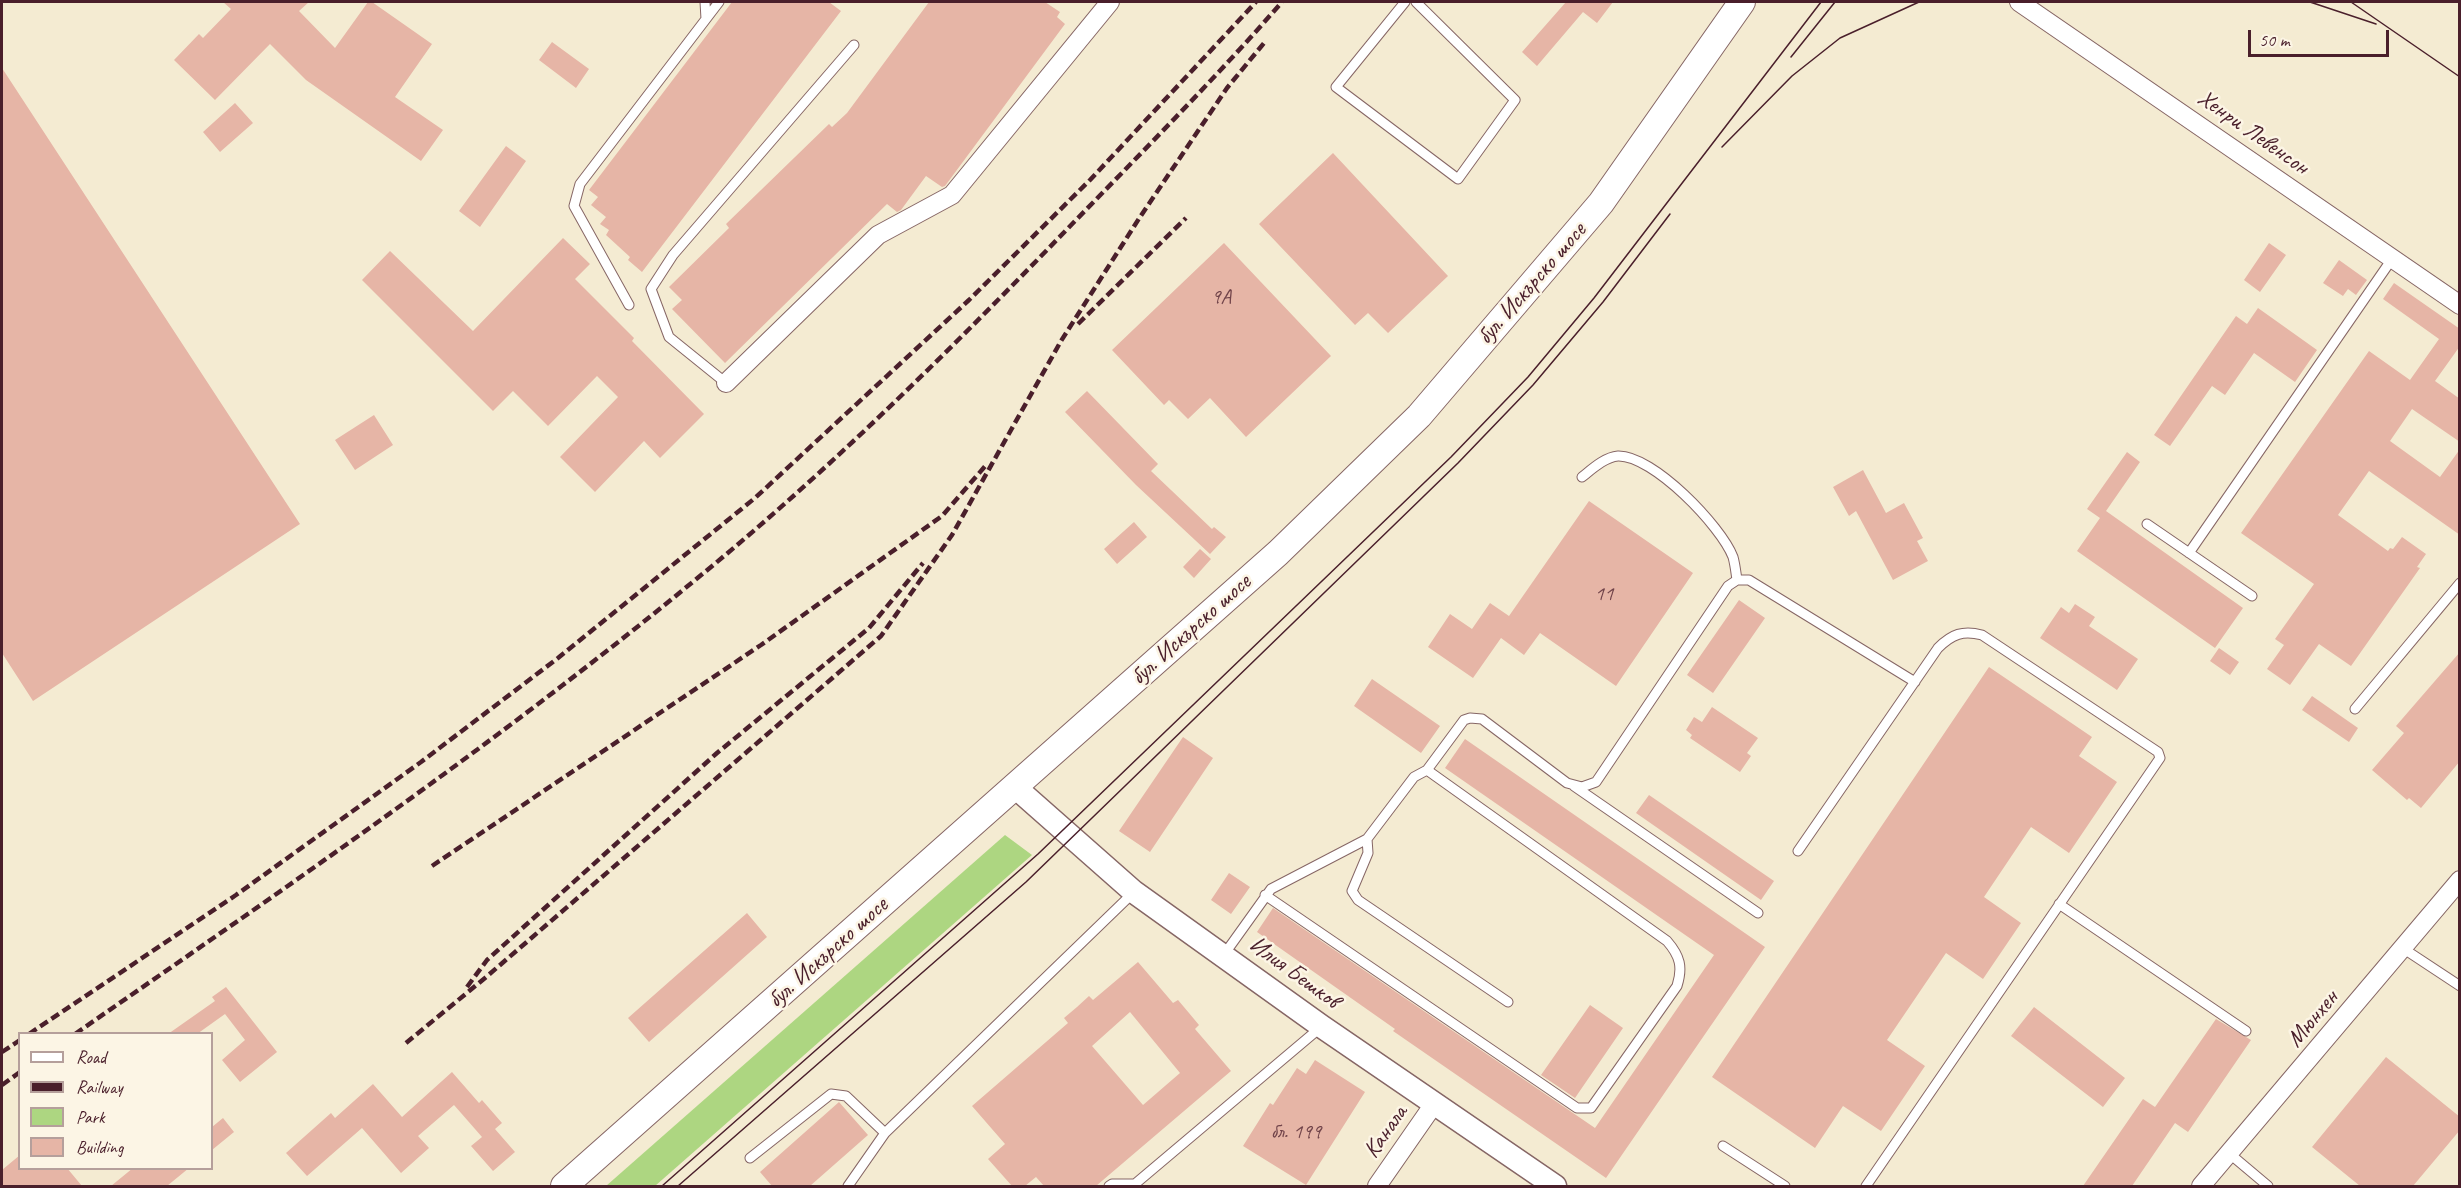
<!DOCTYPE html>
<html>
<head>
<meta charset="utf-8">
<style>
	body { margin:0 }
	#map { position:relative; width:2461px; height:1188px; overflow:hidden; background:#f4ebd2; font-family:Caveat,sans-serif }
	canvas { display:block }
	.frame { position:absolute; inset:0; border:3px solid #4a1f2b; pointer-events:none }
	.legend { position:absolute; left:18px; top:1032px; width:195px; height:138px; box-sizing:border-box; background:#fcf5e5; border:2px solid #b59f9b; margin:0; padding:8px 10px; list-style:none; font-size:18px; color:#4a1f2b }
	.legend li { display:flex; align-items:center; gap:12px; height:30px }
	.legend b { width:30px; border:2px solid #b59f9b }
	.scale { position:absolute; left:2248px; top:30px; width:141px; height:27px; box-sizing:border-box; border:3px solid #4a1f2b; border-top:0; padding-left:8px; font-size:18px; line-height:21px; white-space:nowrap; color:#4a1f2b; -webkit-text-stroke:4px #fcf5e5; paint-order:stroke }
</style>
</head>
<body>
<div id="map">
<canvas width="2461" height="1188"></canvas>
<div class="frame"></div>
<ul class="legend">
<li><b style="height:8px;background:#fff"></b>Road</li>
<li><b style="height:8px;background:#4a1f2b"></b>Railway</li>
<li><b style="height:16px;background:#add681"></b>Park</li>
<li><b style="height:16px;background:#e6b5a6"></b>Building</li>
</ul>
<div class="scale">50 m</div>
</div>
<script>
const context = document.querySelector('canvas').getContext('2d');
context.lineJoin = 'round';
function paint(path, color) {
  context.fillStyle = color;
  context.fill(path, 'evenodd');
}
function strokePath(path, color, width, dash) {
  context.strokeStyle = color;
  context.lineWidth = width;
  context.lineCap = dash ? 'butt' : 'round';
  context.setLineDash(dash || []);
  context.stroke(path);
}
function label(font, color, halo, rows, align = 'center') {
  context.font = font + ' Caveat,sans-serif';
  context.lineWidth = 5;
  context.setLineDash([]);
  context.textBaseline = 'middle';
  context.strokeStyle = halo;
  context.fillStyle = color;
  for (const [text, x, y, turn = 0] of rows) {
    context.save();
    context.translate(x, y);
    context.rotate((+turn || 0) * Math.PI / 180);
    context.textAlign = isNaN(turn) ? turn : align;
    if (halo) context.strokeText(text, 0, 0);
    context.fillText(text, 0, 0);
    context.restore();
  }
}
paint(new Path2D(`
	M1005,835L1032,855L655,1186H606Z`), '#add681');
paint(new Path2D(`
	M223,2H309L299,11L335,48L368,2H372L432,44L395,97L443,130L421,161L306,80L270,44L215,100L174,60L199,34L203,38L231,9Z
	M732,2H829L841,11L642,272L628,260L630,257L606,235L609,230L600,224L606,217L591,205L598,197L589,190Z
	M929,2H1045L1060,12L1057,17L1065,24L945,186L942,187L926,176L901,210L897,212L887,204L725,363L672,309L682,300L669,287L729,228L726,224L829,124L832,127L847,113Z
	M1566,2H1613L1597,23L1583,12L1537,66L1522,52Z
	M552,42L589,69L576,88L539,60Z
	M2,68L300,524L33,701L2,653Z
	M235,103L253,123L220,152L203,132Z
	M506,146L526,161L480,227L459,211Z
	M1333,153L1448,276L1388,333L1368,313L1355,325L1259,224Z
	M563,238L590,264L575,279L634,338L632,341L704,414L660,458L644,441L595,492L560,457L618,397L597,376L548,426L513,391L493,411L362,280L390,251L473,331Z
	M1224,243L1331,356L1246,437L1210,398L1188,419L1169,400L1164,405L1112,350Z
	M2269,243L2286,255L2260,292L2244,280Z
	M2339,260L2367,280L2356,295L2348,289L2343,296L2323,283Z
	M2394,283L2460,329V346L2435,381L2460,399V442L2412,409L2390,441L2440,477L2460,449V535L2369,471L2338,515L2388,551L2390,548L2393,549L2402,537L2426,554L2417,567L2420,568L2351,666L2319,644L2290,685L2267,669L2284,645L2275,639L2314,584L2241,533L2369,351L2410,380L2439,339L2383,299Z
	M2258,308L2317,350L2295,382L2254,353L2225,395L2212,386L2170,446L2154,435L2236,316L2247,324Z
	M1087,391L1158,464L1151,471L1212,529L1214,527L1226,537L1210,554L1136,485L1065,412Z
	M374,415L393,445L355,470L335,440Z
	M2127,452L2140,462L2106,511L2243,608L2215,648L2077,551L2100,518L2087,509Z
	M1863,470L1886,513L1904,503L1923,538L1917,541L1928,561L1893,580L1856,511L1849,516L1833,487Z
	M1589,501L1693,573L1616,686L1540,633L1524,655L1501,638L1473,678L1428,647L1450,614L1472,629L1490,603L1509,616Z
	M1134,522L1147,537L1117,564L1104,549Z
	M1200,549L1211,559L1194,578L1183,567Z
	M1739,600L1765,618L1713,693L1687,675Z
	M2075,604L2095,617L2089,626L2138,659L2117,690L2040,638L2061,607L2069,613Z
	M2219,648L2239,662L2230,675L2210,661Z
	M2460,652V761L2421,808L2409,798L2407,800L2372,770L2404,733L2396,726Z
	M1989,667L2092,737L2079,756L2117,782L2069,853L2031,827L1984,897L2021,923L1983,979L1946,953L1887,1040L1925,1066L1881,1131L1843,1106L1815,1148L1712,1077Z
	M1372,679L1440,726L1421,753L1354,706Z
	M2312,696L2358,728L2349,742L2302,710Z
	M1712,707L1758,738L1747,753L1751,756L1740,772L1690,738L1692,735L1686,730L1694,717L1702,722Z
	M1183,737L1213,758L1150,852L1119,831Z
	M1465,739L1765,947L1606,1178L1393,1031L1395,1029L1257,932L1273,908L1595,1128L1714,955L1445,768Z
	M1649,795L1774,881L1761,900L1636,813Z
	M1229,873L1250,887L1231,914L1211,900Z
	M747,913L767,937L649,1042L628,1018Z
	M1138,962L1173,1003L1178,1000L1189,1013L1199,1025L1195,1029L1231,1071L1096,1186H1044L1036,1177L1025,1186H1012L988,1159L1005,1144L972,1106L1068,1023L1064,1018L1077,1007L1089,996L1093,1000ZM1130,1012L1180,1073L1143,1105L1092,1046Z
	M226,987L277,1052L240,1082L222,1060L245,1040L225,1014L197,1034H168L215,1001L212,997Z
	M1590,1005L1623,1028L1575,1098L1541,1075Z
	M2034,1007L2125,1078L2103,1107L2011,1036Z
	M2216,1019L2251,1040L2188,1132L2175,1123L2132,1186H2083L2143,1099L2155,1107Z
	M2386,1057L2460,1117V1130L2413,1186H2360L2312,1147Z
	M1315,1060L1365,1092L1306,1185L1243,1146L1270,1103L1273,1105L1297,1068L1306,1074Z
	M452,1072L479,1103L482,1100L502,1123L495,1129L515,1152L493,1171L471,1146L482,1137L454,1105L418,1136L429,1148L401,1173L362,1128L307,1176L286,1153L331,1113L335,1118L373,1084L402,1117Z
	M839,1102L868,1135L810,1186H772L760,1172Z
	M223,1118L234,1132L212,1150V1127Z
	M20,1155V1168H67L82,1186H2V1170Z
	M133,1168H189L167,1186H111Z`), '#e6b5a6');
const service = new Path2D(`
	M1405,2L1336,87L1458,179L1515,100L1416,2
	M706,19L719,2
	M629,305L574,206L580,184L706,19L705,2
	M726,383L669,337L651,289L673,255L854,45
	M1582,477C1592,469 1605,457 1618,456C1653,455 1721,526 1733,557C1735,564 1736,573 1737,580
	M2147,524L2252,596
	M2189,553L2392,259
	M2355,709L2460,583
	M1574,786L1758,913
	M1367,839L1368,853L1352,891L1358,900L1508,1002
	M1798,851L1938,648C1952,634 1963,630 1982,635L2158,752L2160,758L1866,1186
	M1265,895L1577,1108H1591L1677,986C1683,967 1680,956 1667,941L1427,770
	M2059,904L2246,1031
	M2404,949L2460,986
	M1223,956L1271,889L1367,839L1414,777L1427,770L1464,720L1470,718L1482,719L1567,783L1582,787L1596,782L1728,586L1737,580H1749L1915,682
	M1723,1146L1785,1186
	M2230,1154L2268,1186
	M750,1158L831,1094L846,1096L885,1133
	M848,1186L885,1133L1134,892
	M1109,1186L1112,1184H1135L1321,1027`);
const minor = new Path2D(`
	M2019,2L2460,305
	M726,383L878,235L952,195L1110,2
	M1377,1186L1434,1104
	M2201,1186L2460,880`);
const tertiary = new Path2D(`
	M1015,787L1134,892L1321,1026L1555,1186`);
const secondary = new Path2D(`
	M564,1186L1278,553L1419,416L1601,203L1742,2`);
strokePath(service, '#866665', 11);
strokePath(minor, '#866665', 20);
strokePath(tertiary, '#866665', 25);
strokePath(secondary, '#866665', 28);
strokePath(service, '#fff', 9);
strokePath(minor, '#fff', 18);
strokePath(tertiary, '#fff', 22);
strokePath(secondary, '#fff', 26);
strokePath(new Path2D(`
	M2310,2L2376,24
	M2351,2L2460,77
	M1791,57L1835,2
	M1722,147L1792,76L1840,38L1919,2
	M662,1186L1038,854L1451,457L1528,377L1594,298L1821,2
	M678,1186L1026,882L1458,463L1533,385L1603,302L1670,214`), '#4a1f2b', 1.5);
strokePath(new Path2D(`
	M1078,324L1186,218
	M432,866L761,645L942,516L987,464
	M467,987L487,960L717,753L869,628L923,563
	M29,1034L236,895L421,762L558,658L755,498L969,300L1090,180L1256,2
	M75,1034C284,889 493,746 689,585C816,482 932,368 1046,251C1125,169 1207,88 1282,2
	M406,1043L485,978L881,636L952,535L1061,341L1140,217L1227,88L1264,43
	M2,1052L20,1040
	M2,1085L20,1072`), '#4a1f2b', 4.5, [9, 4.5]);
label('21px', '#71444a', null, [
	["9A",1221,297],
	["11",1604,594],
	["бл. 199",1296,1132]
]);
label('24px', '#4a1f2b', '#fcf5e5', [
	["Хенри Левенсон",2253,133,35],
	["бул. Искърско шосе",1532,284,-49],
	["бул. Искърско шосе",1191,630,-42],
	["бул. Искърско шосе",828,953,-42],
	["Илия Бешков",1294,973,36],
	["Мюнхен",2313,1019,-50],
	["Канала",1386,1132,-55]
]);
</script>
</body>
</html>
